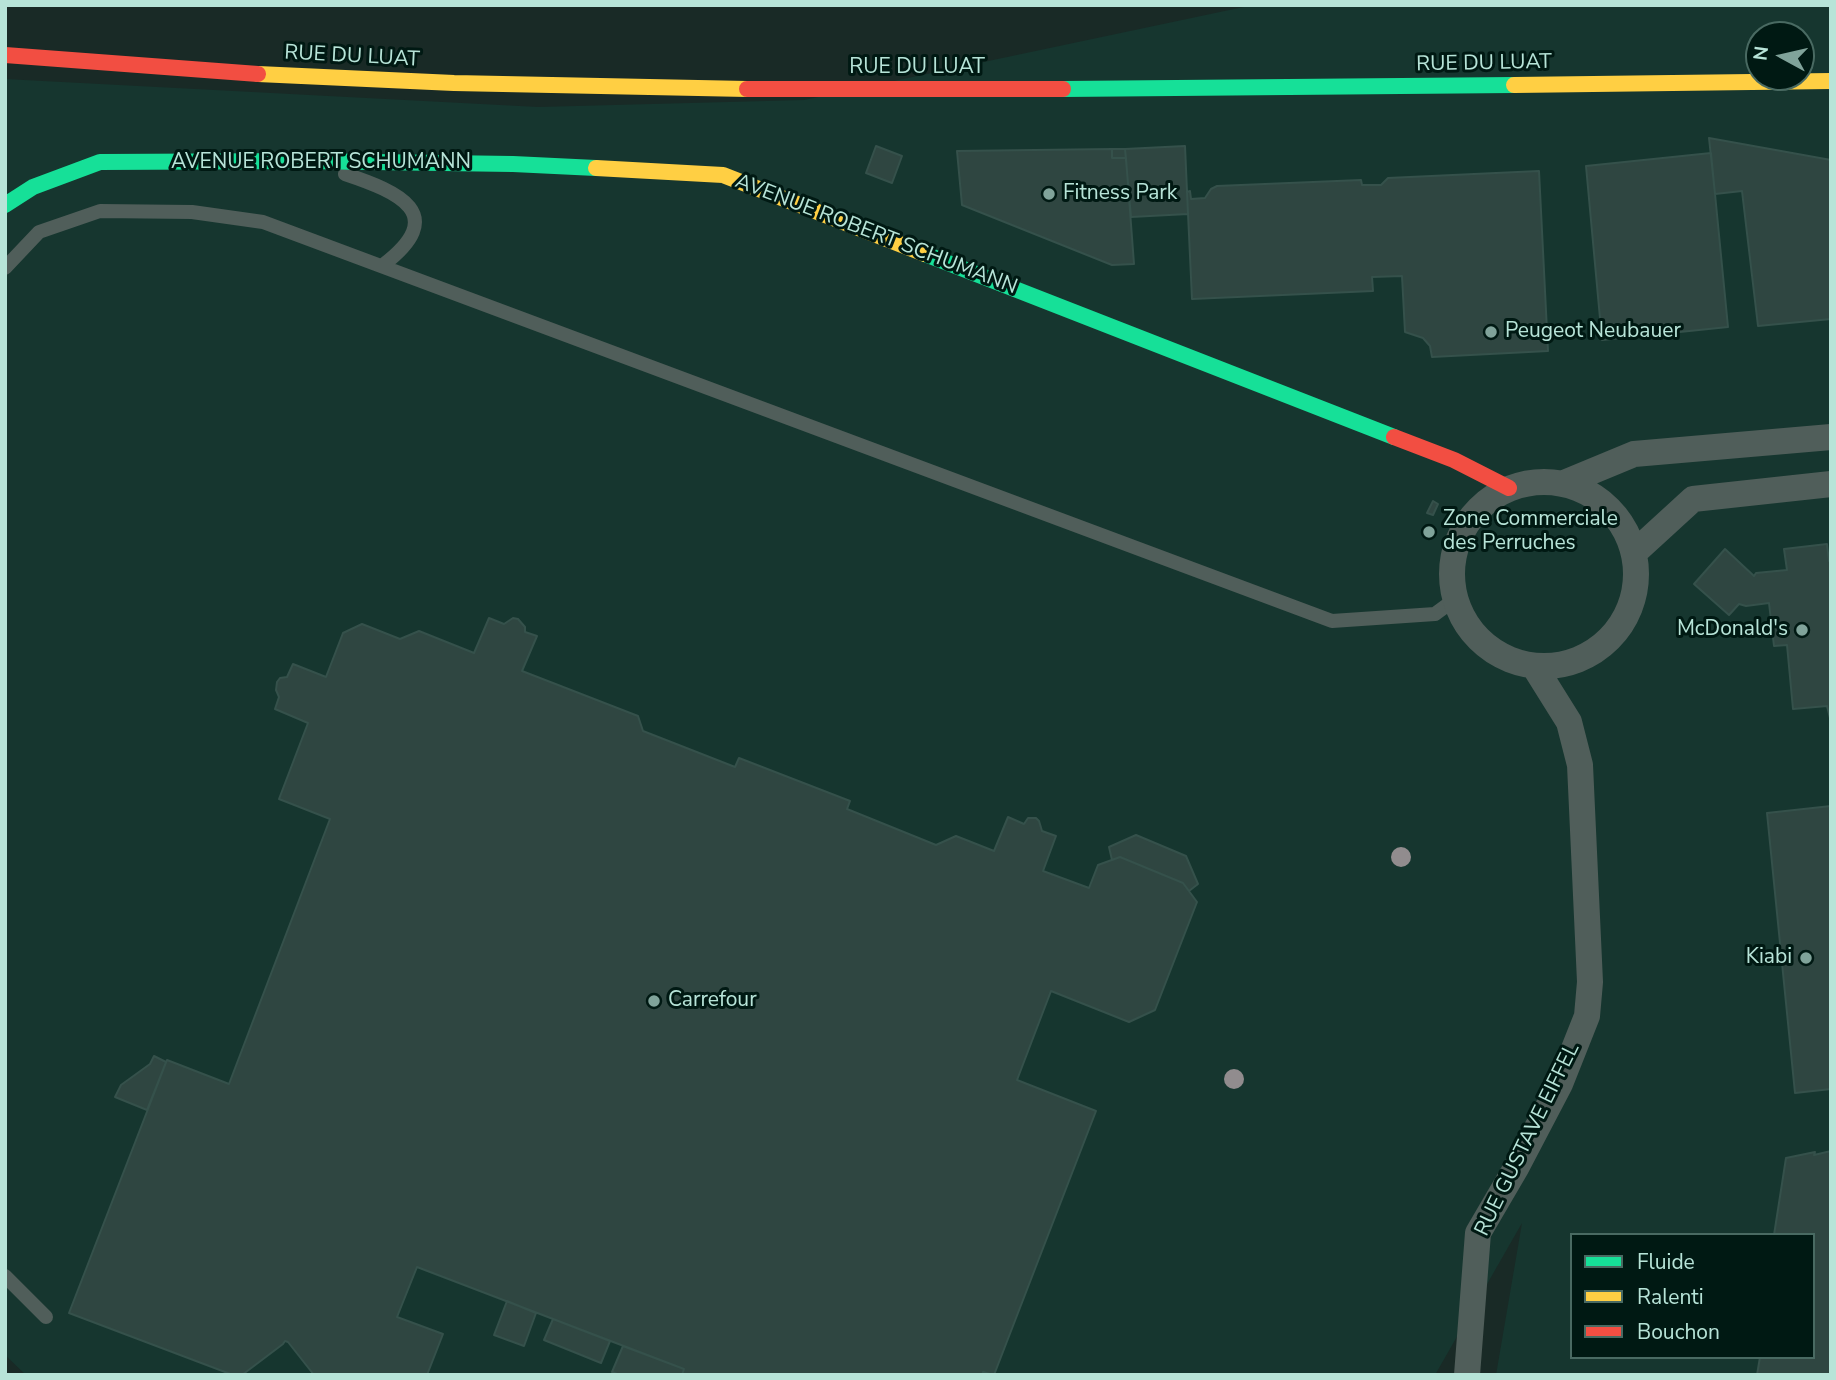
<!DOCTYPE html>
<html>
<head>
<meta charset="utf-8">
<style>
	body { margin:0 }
	#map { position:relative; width:1836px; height:1380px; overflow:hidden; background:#192a26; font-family:"Nunito Sans",sans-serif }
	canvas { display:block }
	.frame { position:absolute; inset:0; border:7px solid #b7e4d8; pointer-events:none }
	.legend { position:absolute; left:1570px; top:1233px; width:245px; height:126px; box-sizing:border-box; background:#001913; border:2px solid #496a62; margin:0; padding:9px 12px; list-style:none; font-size:21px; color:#b7e4d8 }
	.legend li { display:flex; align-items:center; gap:14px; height:35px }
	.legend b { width:35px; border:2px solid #496a62 }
	.north { position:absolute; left:1745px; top:21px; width:70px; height:70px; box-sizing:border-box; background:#001913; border:2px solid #496a62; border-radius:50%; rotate:278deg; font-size:19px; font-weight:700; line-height:28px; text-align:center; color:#b7e4d8 }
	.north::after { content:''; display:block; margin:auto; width:24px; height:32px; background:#80a39a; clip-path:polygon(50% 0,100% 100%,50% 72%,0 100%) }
</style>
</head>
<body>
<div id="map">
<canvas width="1836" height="1380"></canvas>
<div class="frame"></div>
<ul class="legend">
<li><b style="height:9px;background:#16e098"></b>Fluide</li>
<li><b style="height:9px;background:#ffcf43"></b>Ralenti</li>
<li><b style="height:9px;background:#f24e42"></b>Bouchon</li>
</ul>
<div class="north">N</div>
</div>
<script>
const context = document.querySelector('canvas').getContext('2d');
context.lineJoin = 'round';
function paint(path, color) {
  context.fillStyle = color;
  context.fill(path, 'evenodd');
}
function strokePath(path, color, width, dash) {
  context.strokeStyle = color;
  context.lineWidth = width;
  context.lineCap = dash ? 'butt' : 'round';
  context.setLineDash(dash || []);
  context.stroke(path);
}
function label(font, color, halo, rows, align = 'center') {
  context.font = font + ' "Nunito Sans",sans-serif';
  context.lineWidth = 6;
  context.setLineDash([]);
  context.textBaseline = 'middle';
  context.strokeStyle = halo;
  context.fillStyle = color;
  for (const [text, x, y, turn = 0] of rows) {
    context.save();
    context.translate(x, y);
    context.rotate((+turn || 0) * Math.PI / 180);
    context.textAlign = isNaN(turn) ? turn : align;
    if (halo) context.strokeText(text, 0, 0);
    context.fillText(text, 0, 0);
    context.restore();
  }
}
paint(new Path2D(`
	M1253,5H1831V1375H1496L1522,1223L1435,1375H26L5,1355V79L538,107L804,100ZM1759,35H1801V77H1759ZM1572,1235H1813V1357H1572Z`), '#16362f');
const building = new Path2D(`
	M1709,138L1831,160V319L1758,326L1742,191L1715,194Z
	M876,146L902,156L892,183L866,173Z
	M1185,146L1188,214L1131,217L1125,149Z
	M1112,149H1125L1126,158H1112Z
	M1112,149V158H1126L1134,264L1112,265L962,205L957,151Z
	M1711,153L1728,327L1602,340L1586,166Z
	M1539,171L1548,351L1432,357L1430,346L1423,338L1405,332L1402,276L1372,277L1373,291L1192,299L1187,192L1190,191L1191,199L1205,198L1211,189L1217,186L1361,180L1362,185H1381L1388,178Z
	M1433,501L1438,504L1433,515L1427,513Z
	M1827,544L1829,561H1831V722L1827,706L1793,709L1787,645L1774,646L1769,603L1746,606L1739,604L1729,615L1694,584L1725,549L1754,576L1756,573L1787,570L1784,549Z
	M489,618L504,624L513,618L518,619L525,627V632L537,636L522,671L638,716L643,731L735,767L739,758L850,801L847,809L936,845L956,836L994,851L1008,817L1024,824L1028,818H1036L1039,821L1042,831L1056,836L1043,871L1089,888L1098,865L1120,857L1183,883L1197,902L1155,1010L1129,1022L1051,991L1017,1080L1096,1111L994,1375L983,1372L982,1375H682L684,1369L417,1267L397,1317L443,1334L427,1375H314L288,1342L285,1341L283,1344L242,1375H233L69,1313L167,1060L229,1084L330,819L279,799L308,723L275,709L279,697L276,690L277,682L280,678L287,677L293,664L326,677L343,633L362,624L400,639L419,631L474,653Z
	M1831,806V1089L1795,1093L1767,813Z
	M1136,835L1186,856L1198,884L1189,891L1183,883L1120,857L1112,860L1109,847Z
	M154,1056L166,1062L147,1110L115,1097L121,1085L150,1064Z
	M1831,1151V1375H1757L1760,1357H1813V1235H1774L1786,1158L1815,1152L1814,1155Z
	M507,1301L536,1313L524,1346L494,1335Z
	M553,1319L610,1341L601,1363L544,1340Z
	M623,1346L684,1369L682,1375H620L612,1372Z`);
paint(building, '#2f4641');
strokePath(building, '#35514b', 2);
strokePath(new Path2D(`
	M345,174C399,192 450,214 383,265
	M5,268L39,232L100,211L192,212L263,222L1332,621L1435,614L1454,600
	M5,1276L46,1317`), '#505e5a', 14);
strokePath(new Path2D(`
	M1452 574a92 92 0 1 1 184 0a92 92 0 1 1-184 0Z
	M1564,483L1634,454L1831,437
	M1634,553L1693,499L1831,484
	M1467,1375L1478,1233L1516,1168L1560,1084L1587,1016L1590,982L1580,765L1569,722L1534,666`), '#505e5a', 26);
strokePath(new Path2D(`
	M1063,89L1514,85
	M5,205L33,187L100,162L304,161L513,164L596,168
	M925,254L1394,437`), '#16e098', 16);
strokePath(new Path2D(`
	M258,74L454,83L747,89
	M1514,85L1831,81
	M596,168L723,175L925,254`), '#ffcf43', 16);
strokePath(new Path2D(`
	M5,55L258,74
	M747,89H1063
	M1394,437L1454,460L1509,488`), '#f24e42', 16);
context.fillStyle = '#918c8e';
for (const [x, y] of [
	[1401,857],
	[1234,1079]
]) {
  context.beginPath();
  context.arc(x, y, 10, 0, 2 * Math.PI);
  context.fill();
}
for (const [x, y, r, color] of [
	[1049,194,7,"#80a39a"],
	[1491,332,7,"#80a39a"],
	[1429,532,7,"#80a39a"],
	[1802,630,7,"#80a39a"],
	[1806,958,7,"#80a39a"],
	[654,1001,7,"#80a39a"]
]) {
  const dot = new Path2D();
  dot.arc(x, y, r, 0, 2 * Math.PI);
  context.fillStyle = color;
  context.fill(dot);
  strokePath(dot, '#001913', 2.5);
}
label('21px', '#b7e4d8', '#001913', [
	["RUE DU LUAT",352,57,3],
	["RUE DU LUAT",1484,64,-1],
	["RUE DU LUAT",917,68],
	["AVENUE ROBERT SCHUMANN",321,163],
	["AVENUE ROBERT SCHUMANN",876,235,21],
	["RUE GUSTAVE EIFFEL",1528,1140,-64]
]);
label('21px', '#b7e4d8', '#001913', [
	["Fitness Park",1063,194],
	["Peugeot Neubauer",1505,332],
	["Zone Commerciale",1443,520],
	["des Perruches",1443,544],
	["McDonald's",1788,630,"right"],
	["Kiabi",1792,958,"right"],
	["Carrefour",668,1001]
], 'left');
</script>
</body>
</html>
